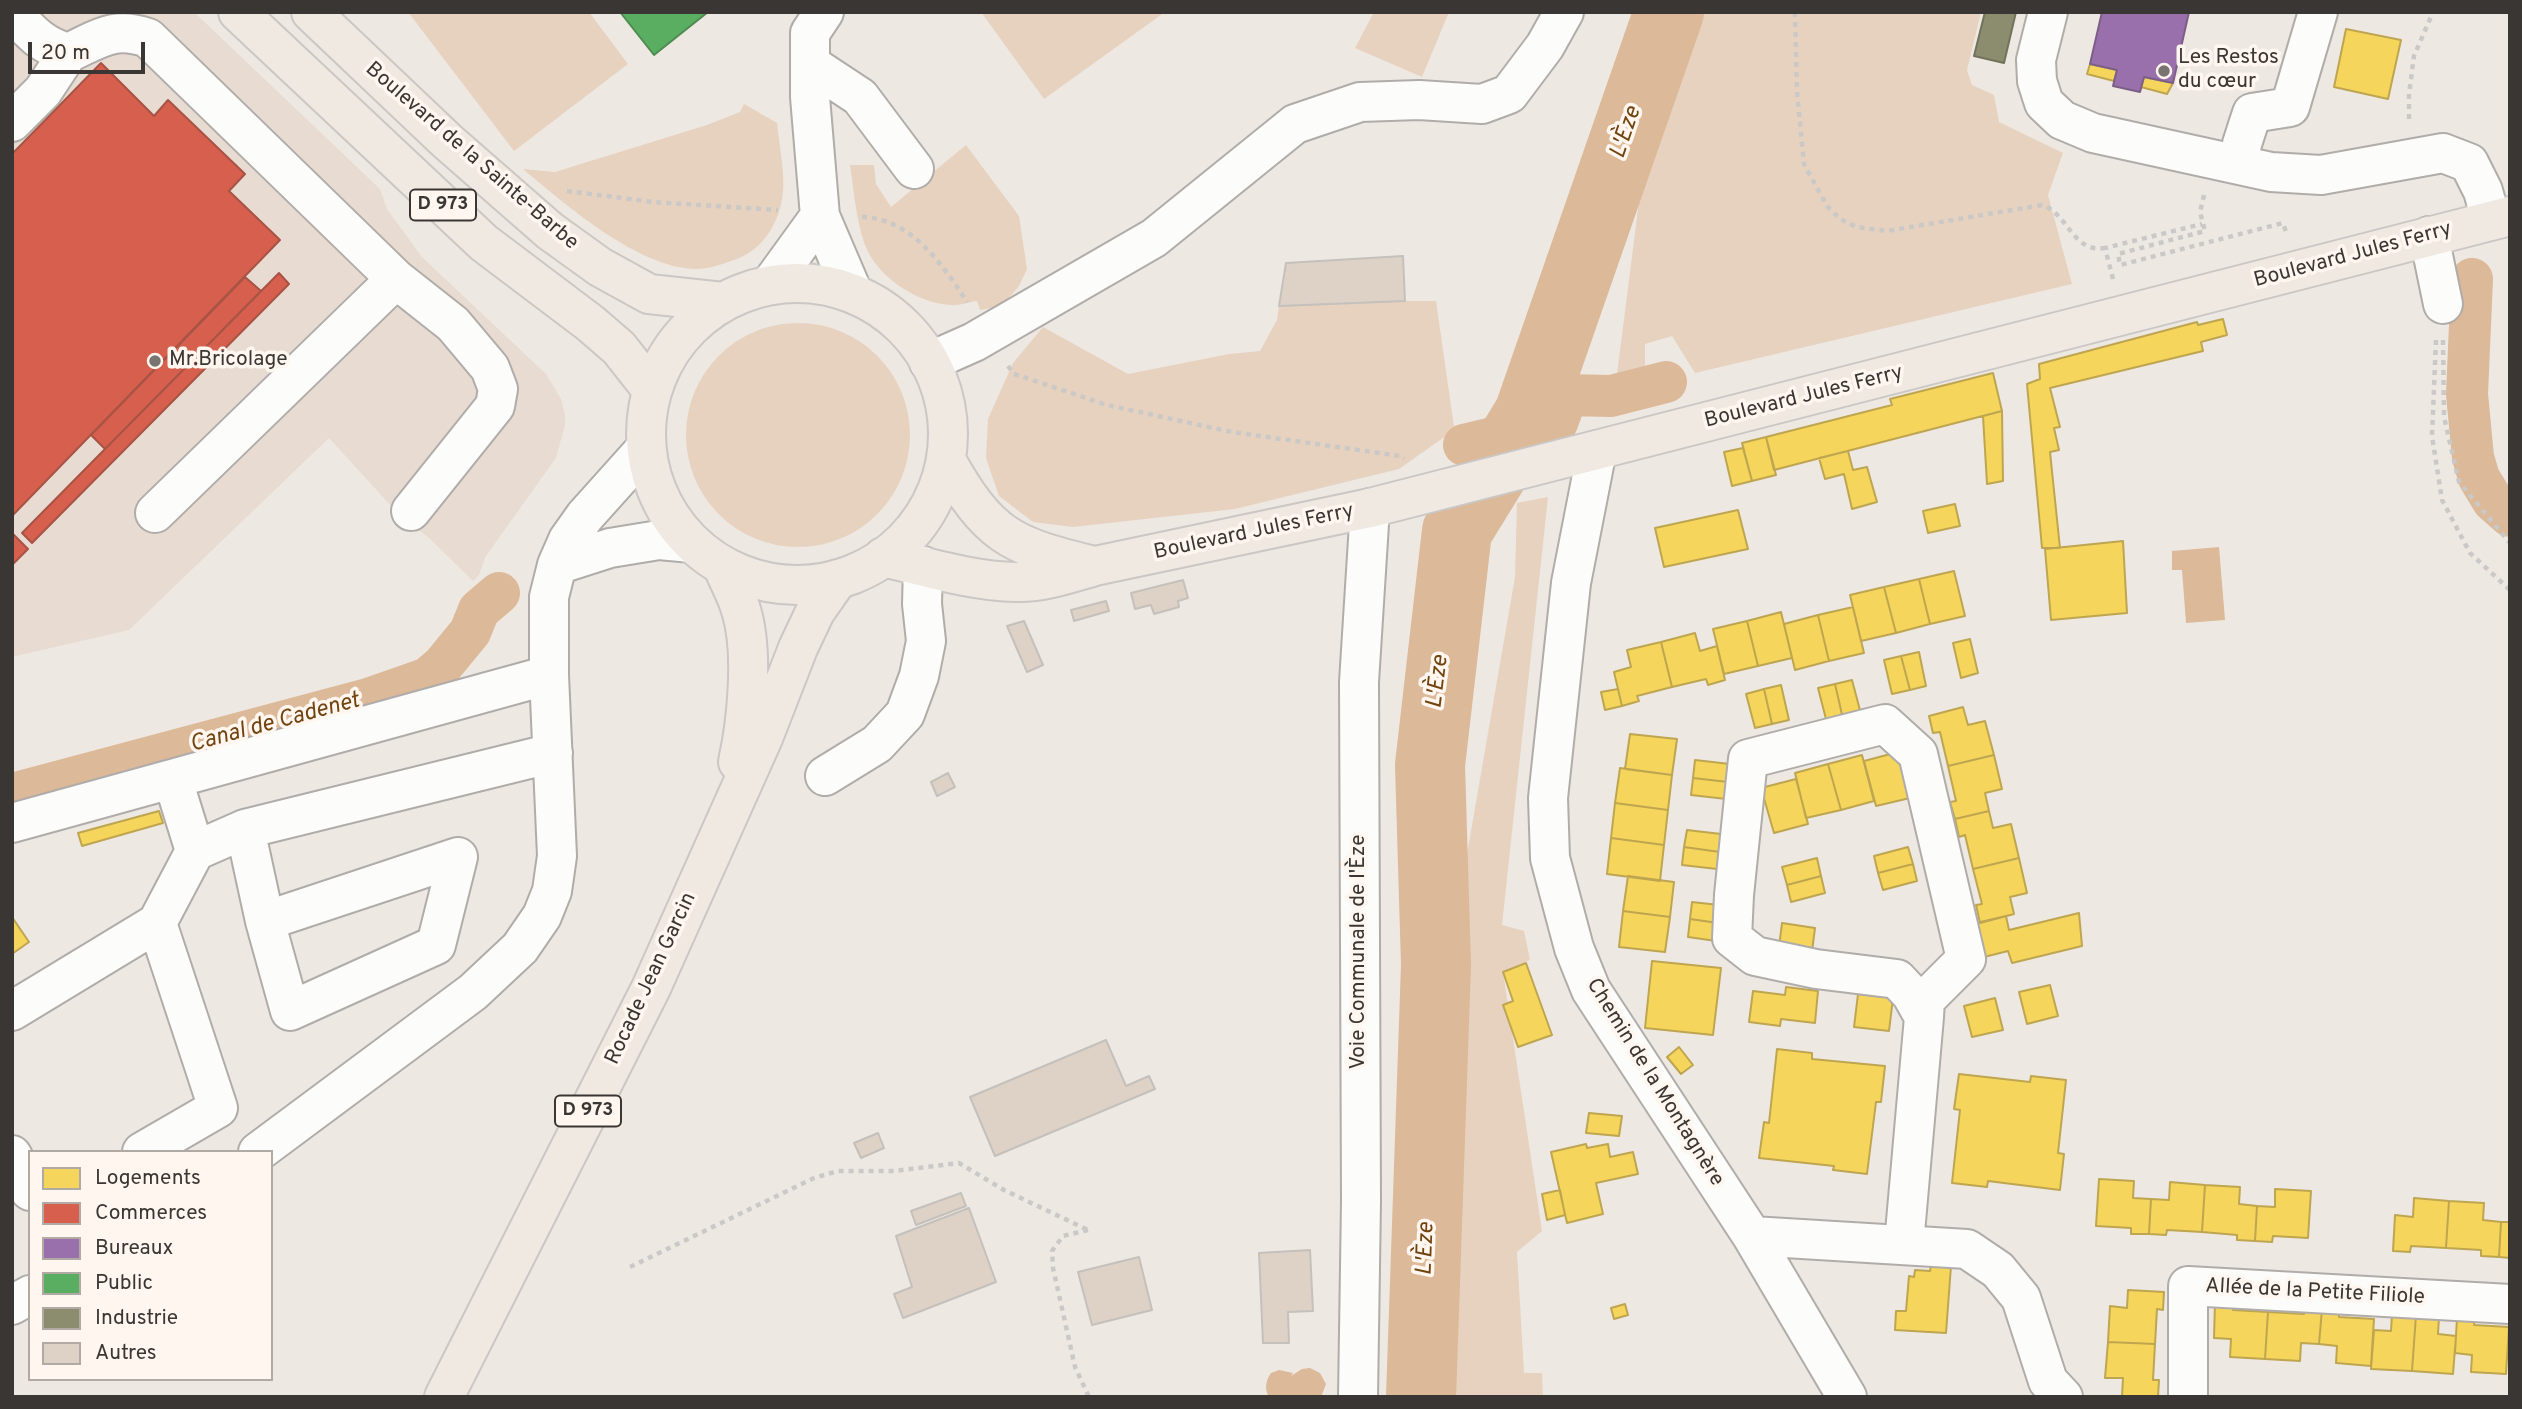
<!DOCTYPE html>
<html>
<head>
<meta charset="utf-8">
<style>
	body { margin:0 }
	#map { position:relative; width:2522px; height:1409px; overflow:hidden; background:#eee8e3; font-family:Overpass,sans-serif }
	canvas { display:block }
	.frame { position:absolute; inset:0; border:14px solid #3a3633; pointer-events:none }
	.legend { position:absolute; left:28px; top:1150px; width:245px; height:231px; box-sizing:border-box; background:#fef6ef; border:2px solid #b0a9a4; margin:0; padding:9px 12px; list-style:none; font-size:21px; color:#3a3633 }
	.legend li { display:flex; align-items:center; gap:14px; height:35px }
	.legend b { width:35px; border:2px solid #b0a9a4 }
	.scale { position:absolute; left:28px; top:42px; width:117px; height:32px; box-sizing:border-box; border:4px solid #3a3633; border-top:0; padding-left:9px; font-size:21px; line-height:24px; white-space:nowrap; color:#3a3633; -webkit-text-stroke:5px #fef6ef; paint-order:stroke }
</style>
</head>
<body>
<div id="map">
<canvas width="2522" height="1409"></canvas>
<div class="frame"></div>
<ul class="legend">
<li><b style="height:19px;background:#f6d55c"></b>Logements</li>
<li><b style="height:19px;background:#d6604d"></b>Commerces</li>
<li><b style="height:19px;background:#9970ab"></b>Bureaux</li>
<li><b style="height:19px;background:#5aae61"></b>Public</li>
<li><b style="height:19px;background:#8c8c6e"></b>Industrie</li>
<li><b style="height:19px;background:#ded2c7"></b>Autres</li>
</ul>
<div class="scale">20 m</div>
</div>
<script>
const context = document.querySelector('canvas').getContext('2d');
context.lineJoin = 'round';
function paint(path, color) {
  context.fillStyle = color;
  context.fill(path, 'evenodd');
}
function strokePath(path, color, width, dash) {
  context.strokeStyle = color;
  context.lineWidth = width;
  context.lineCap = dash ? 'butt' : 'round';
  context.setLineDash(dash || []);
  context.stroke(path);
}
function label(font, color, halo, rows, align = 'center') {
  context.font = font + ' Overpass,sans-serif';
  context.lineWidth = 7;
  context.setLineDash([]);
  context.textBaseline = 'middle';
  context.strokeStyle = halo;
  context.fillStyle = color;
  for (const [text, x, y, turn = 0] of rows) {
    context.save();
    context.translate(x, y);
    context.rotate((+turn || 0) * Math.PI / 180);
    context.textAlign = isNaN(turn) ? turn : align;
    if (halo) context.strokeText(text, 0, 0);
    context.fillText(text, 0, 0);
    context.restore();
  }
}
paint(new Path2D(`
	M12,12H194L380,189L387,209L422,257L546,374L561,399L565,414V425L556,458L486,556L479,575L473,581L428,537L402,518L329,438L129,630L12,657Z`), '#e8dcd2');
paint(new Path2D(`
	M408,12H589L628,64L514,151Z
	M981,12H1165L1044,99Z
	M1374,12H1449L1422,77L1355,48Z
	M1700,12H1981L1967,70L1972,85L1994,95L1999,122L2063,153L2048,195L2072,284L1695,373L1672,336L1645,344V369L1617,374L1642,178Z
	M744,104L777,123C779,144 785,172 783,192C780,221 765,248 737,259C725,263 710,269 696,269C638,268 566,205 523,169L555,172L707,125L740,112Z
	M966,145L1019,216L1027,269L1019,286L1002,306L980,310L977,301C968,302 959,306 950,305C917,303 877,277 865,245C856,219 854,192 850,165H874L876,184L891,207Z
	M1405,301H1436L1455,434L1443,438L1399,469L1235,509L1073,527L1033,522L999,496L986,458L988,419L1013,363L1043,327L1128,374L1229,354L1260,351L1277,320L1279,306Z
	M686 435a112 112 0 1 1 224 0a112 112 0 1 1-224 0Z
	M1548,497L1502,925L1524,931L1530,960L1503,972L1542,1231L1517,1252L1524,1373H1542L1543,1397H1431L1449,958L1515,577L1517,503Z`), '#e7d2bf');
paint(new Path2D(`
	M2219,547L2225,620L2186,623L2182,570H2172V551Z
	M1310,1368L1320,1373L1326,1384L1321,1397H1269C1264,1389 1266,1380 1271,1373L1279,1370L1293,1373L1291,1376L1302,1369Z`), '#dcb998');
const homes = new Path2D(`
	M2346,29L2401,40L2388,99L2334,87Z
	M2090,64L2117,70L2114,81L2087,74Z
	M2144,77L2173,83L2167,94L2141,87Z
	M2223,319L2227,335L2201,342L2203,351L2050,388L2060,427L2054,428L2059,450L2050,452L2060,548H2042L2027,384L2040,379L2039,364L2197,322L2198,325Z
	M1993,373L2002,411L1774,470L1766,437L1892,405L1890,399Z
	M2002,411L2003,481L1987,484L1983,416Z
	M1766,437L1776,475L1752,481L1742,443Z
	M1743,448L1752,481L1732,486L1724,452Z
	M1848,451L1853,470L1867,467L1877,502L1852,509L1844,474L1825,479L1819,458Z
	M1955,504L1960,526L1928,533L1923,511Z
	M1738,510L1748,549L1664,567L1655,528Z
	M2123,541L2127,613L2051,620L2045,549Z
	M1954,571L1965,616L1930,624L1919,579Z
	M1919,579L1930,624L1896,633L1884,587Z
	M1884,587L1896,633L1861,641L1850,595Z
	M1853,607L1864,653L1829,661L1818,615Z
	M1781,612L1792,658L1758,666L1747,621Z
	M1818,615L1829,661L1795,670L1784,624Z
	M1747,621L1758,666L1724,674L1713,629Z
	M1695,633L1700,651L1717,646L1725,680L1708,685L1706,679L1672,687L1661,642Z
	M1970,639L1978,673L1961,678L1953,643Z
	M1661,642L1672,687L1637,696L1639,701L1622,706L1614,672L1631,667L1627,650Z
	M1919,652L1926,686L1910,690L1901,656Z
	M1901,656L1910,690L1892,694L1884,660Z
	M1852,680L1861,714L1843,719L1835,684Z
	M1835,684L1843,719L1827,723L1818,688Z
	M1781,685L1789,720L1772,724L1764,689Z
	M1618,689L1622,706L1605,710L1601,692Z
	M1764,689L1772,724L1755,728L1746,694Z
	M1963,707L1968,725L1985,721L1994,755L1948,766L1940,732L1933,733L1929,716Z
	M1630,734L1677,739L1672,775L1625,769Z
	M1898,752L1910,798L1876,806L1864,761Z
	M1862,755L1874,801L1841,810L1828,764Z
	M1994,755L2002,789L1985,793L1989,811L1955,819L1950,802L1956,801L1948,766Z
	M1695,760L1730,764L1728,782L1693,778Z
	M1828,764L1841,810L1806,818L1795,773Z
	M1620,768L1672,775L1668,810L1615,803Z
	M1693,778L1728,782L1726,799L1691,795Z
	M1796,779L1808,824L1774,833L1761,788Z
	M1615,803L1668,810L1664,845L1611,838Z
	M159,811L163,823L82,846L78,833Z
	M1989,811L1993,828L2011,824L2019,858L1973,869L1965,835L1959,837L1955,819Z
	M1687,830L1721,834L1720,852L1684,847Z
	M1611,838L1664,845L1660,881L1607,874Z
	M1684,847L1720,852L1717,869L1682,865Z
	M1908,847L1913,864L1878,873L1874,856Z
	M1817,858L1821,876L1787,885L1782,867Z
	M2019,858L2027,893L2010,897L2014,914L1980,923L1976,905L1982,904L1973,869Z
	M1913,864L1917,881L1883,890L1878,873Z
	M1628,876L1674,882L1670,917L1623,911Z
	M1821,876L1825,893L1791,902L1787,885Z
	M1692,902L1728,906L1725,924L1690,919Z
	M1623,911L1670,917L1665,952L1619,947Z
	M2079,913L2082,946L2012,963L2008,951L1980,958L1972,924L2006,916L2009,930Z
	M12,917L29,942L12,954Z
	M1690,919L1725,924L1723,942L1688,937Z
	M1782,923L1815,928L1811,959L1778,955Z
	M1652,961L1721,968L1713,1035L1645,1028Z
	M1526,963L1552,1035L1518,1047L1503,1005L1513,1001L1503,972Z
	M2050,985L2058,1016L2027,1024L2019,992Z
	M1786,987L1818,991L1815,1023L1781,1019L1780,1026L1749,1022L1753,991L1785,995Z
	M1858,994L1893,998L1889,1031L1854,1027Z
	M1995,998L2003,1030L1972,1037L1964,1006Z
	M1679,1047L1693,1065L1681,1074L1667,1057Z
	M1777,1049L1812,1053V1059L1885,1066L1881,1102H1876L1867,1174L1833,1170L1834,1166L1759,1158L1764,1122L1769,1123Z
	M1959,1074L2030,1082L2031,1076L2066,1080L2058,1153L2064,1154L2060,1190L1988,1181L1987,1187L1952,1183L1960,1110L1954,1109Z
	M1589,1113L1622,1116L1619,1136L1586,1133Z
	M1586,1144L1587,1148L1608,1144L1610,1157L1633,1152L1638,1174L1596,1183L1603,1214L1567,1223L1551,1152Z
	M2099,1179L2134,1181L2133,1198L2151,1199L2149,1234H2131V1228L2096,1226Z
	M2170,1182L2205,1185L2202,1232L2167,1230L2166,1235L2149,1234L2151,1199L2169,1200Z
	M2205,1185L2240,1187L2239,1204L2257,1206L2255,1241L2237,1240V1235L2202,1232Z
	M2275,1189L2311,1191L2308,1238L2273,1236L2272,1242L2255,1241L2257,1206L2275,1207Z
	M1560,1190L1565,1215L1547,1220L1542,1194Z
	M2414,1198L2449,1201L2446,1248L2411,1246L2410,1252L2393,1251L2395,1215L2413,1217Z
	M2449,1201L2484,1203L2483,1220L2501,1222L2499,1257L2481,1256V1250L2446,1248Z
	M2501,1222H2510V1258L2499,1257Z
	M1931,1265L1951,1266L1946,1333L1895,1330L1896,1311H1906L1909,1276L1914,1277L1915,1270L1930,1271Z
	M2128,1290L2164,1292L2163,1310L2157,1309L2155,1344L2108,1342L2110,1306L2127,1308Z
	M2215,1302L2233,1304V1310L2268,1312L2265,1359L2230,1357L2231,1339L2214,1338Z
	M1625,1304L1628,1315L1614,1319L1611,1308Z
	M2304,1308L2322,1309L2319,1344L2301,1343L2300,1361L2265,1359L2268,1312L2304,1314Z
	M2322,1309L2339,1311V1317L2374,1319L2371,1366L2336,1363L2337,1346L2319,1344Z
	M2392,1314L2416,1315L2412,1371L2371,1369L2374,1330L2391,1331Z
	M2416,1315L2439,1317L2438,1334L2456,1336L2453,1374L2412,1371Z
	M2457,1318L2475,1319L2474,1325L2509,1327L2506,1374L2471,1372L2472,1355L2455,1353Z
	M2108,1342L2155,1344L2153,1380H2159L2158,1397L2122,1396L2123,1378H2105Z`);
paint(homes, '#f6d55c');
strokePath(homes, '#bea550', 2);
const shops = new Path2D(`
	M101,63L154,116L168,100L245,174L229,191L280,240L12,516V154Z
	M279,273L289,284L32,543L22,533Z
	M245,277L261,291L105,449L91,435Z
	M12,533L28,549L12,565Z`);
paint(shops, '#d6604d');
strokePath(shops, '#a75345', 2);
const offices = new Path2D(`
	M2102,12H2189L2173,83L2144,77L2140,92L2113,86L2117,70L2090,64Z`);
paint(offices, '#9970ab');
strokePath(offices, '#7c5f87', 2);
const public = new Path2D(`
	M620,12H708L654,55Z`);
paint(public, '#5aae61');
strokePath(public, '#508a53', 2);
const industry = new Path2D(`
	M1985,12H2016L2004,63L1974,56Z`);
paint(industry, '#8c8c6e');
strokePath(industry, '#73725c', 2);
strokePath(new Path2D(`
	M2472,279L2467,394L2473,457L2479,478L2493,501L2510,516
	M1464,445L1557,423L1567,395L1611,396L1666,382
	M12,794L368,699L428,678L442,666L470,632L479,610L499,593`), '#dcb998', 42);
strokePath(new Path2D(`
	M1421,1397L1436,965L1430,765L1457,531L1529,414L1669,12`), '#dcb998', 70);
const building = new Path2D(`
	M1403,256L1405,301L1279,306L1286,263Z
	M1183,580L1188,598L1178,601L1179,607L1154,614L1151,605L1135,609L1131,593Z
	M1106,601L1109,611L1074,621L1071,610Z
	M1024,621L1043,665L1027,672L1007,626Z
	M948,773L955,787L937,796L931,782Z
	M1106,1040L1126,1086L1149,1076L1155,1089L995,1156L970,1097Z
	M878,1133L884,1148L861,1158L854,1143Z
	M961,1193L966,1206L916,1225L911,1211Z
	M969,1208L996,1282L903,1318L894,1294L912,1287L896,1236Z
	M1310,1250L1313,1311L1288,1312L1289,1343H1263L1259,1253Z
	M1139,1257L1152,1310L1092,1325L1078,1272Z`);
paint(building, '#ded2c7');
strokePath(building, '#c4c0bc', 2);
const minor = new Path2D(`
	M824,12L810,33V97L820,216L853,293
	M2048,12L2036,60L2037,81L2044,103L2062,120L2093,133L2271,172L2321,175L2443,153L2469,163L2483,191L2491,220
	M14,14C31,33 43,46 68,53C99,39 113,26 148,38L396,279L453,324L490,368L498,389L495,406L411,511
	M810,64L860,97L914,169
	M12,122L43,91L68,53
	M2239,165L2242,144L2252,113L2290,107L2318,12
	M2429,236L2443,304
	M770,285L820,216
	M929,362L974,342L1154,238L1295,124L1360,102L1419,100L1482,104L1509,94L1545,46L1564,12
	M1597,450L1571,583L1548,798L1550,858L1574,948L1591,990L1752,1236L1847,1397
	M155,513L396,279
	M557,565L610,548L659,540L692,543
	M825,776L877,744L905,714L919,676L926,641L922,604L923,566
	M12,823L549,675
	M245,829L553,753
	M195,851L245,829L265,921L458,857
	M265,921L290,1011L436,945L458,857
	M12,1011L157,923L195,851L173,780
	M142,1152L218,1108L157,923
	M258,1152L473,992L520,948L542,916L552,891L557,856L549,675V597L557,565L568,540L585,516L646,448
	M12,1155L30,1191
	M1752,1236L1967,1249L1998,1270L2021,1298L2048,1381L2063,1397
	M1904,1244L1924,1017L1925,1000L1966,959L1918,754L1885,724L1748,759L1734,895L1732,938L1755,956L1816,969L1897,979L1911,994L1924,1017
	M12,1305L30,1295
	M1358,1397L1361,1201L1359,682L1370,508
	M2188,1397V1286L2510,1304`);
const major = new Path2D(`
	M238,12L484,243L590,323L619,348L652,390
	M311,12L447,141L550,231L600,267L649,294L723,302
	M646 434a151 151 0 1 1 302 0a151 151 0 1 1-302 0Z
	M946,460C988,535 1009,545 1090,565
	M883,557C927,567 971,581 1016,582C1042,583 1071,573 1095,566L1370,508L2510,216
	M722,565C728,580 737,595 741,610C754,651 747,721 738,762
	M444,1397L651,988L763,738L798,648L815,612L838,579`);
strokePath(minor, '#b0aca9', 42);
strokePath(major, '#cac7c4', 42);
strokePath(new Path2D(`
	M1795,12L1797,92L1804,164L1827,206L1840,219L1857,227L1887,231L2042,205C2069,214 2072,253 2105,248
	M2409,119V94L2414,56L2433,12
	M567,191L653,202L778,210
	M2204,195L2200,212L2205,231L2118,254L2120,265L2283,223L2286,232
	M862,217C911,218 943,265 967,302
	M2113,279L2105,248L2202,224
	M2436,340L2432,436L2442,500L2470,553L2510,590
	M2443,340L2444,417L2459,482L2510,543
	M1008,366L1014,374L1107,405L1232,432L1401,456L1404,459
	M1088,1230L1063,1236L1052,1251L1053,1268L1075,1367L1089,1397
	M630,1267L814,1178L838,1171H894L959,1163L1004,1190L1088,1230`), '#cac9c7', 4.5, [5, 5]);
strokePath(minor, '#fcfcfb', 38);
strokePath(major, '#f0e9e2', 38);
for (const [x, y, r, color] of [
	[2164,71,7,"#797471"],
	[155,361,7,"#797471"]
]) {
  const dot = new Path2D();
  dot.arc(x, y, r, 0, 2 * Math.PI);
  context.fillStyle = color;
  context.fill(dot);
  strokePath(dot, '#fef6ef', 2.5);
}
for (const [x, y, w] of [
	[443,205,66],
	[588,1111,66]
]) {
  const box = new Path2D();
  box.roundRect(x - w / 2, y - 15.5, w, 31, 5);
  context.fillStyle = '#fef6ef';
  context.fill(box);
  strokePath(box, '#3a3633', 2);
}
label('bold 19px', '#3a3633', null, [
	["D 973",443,205],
	["D 973",588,1111]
]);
label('21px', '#3a3633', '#fef6ef', [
	["Les Restos",2178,59],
	["du cœur",2178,83],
	["Mr.Bricolage",169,361]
], 'left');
label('21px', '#3a3633', '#fef6ef', [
	["Boulevard de la Sainte-Barbe",471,157,41],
	["Boulevard Jules Ferry",2353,256,-15],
	["Boulevard Jules Ferry",1804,398,-14],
	["Boulevard Jules Ferry",1254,533,-12],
	["Voie Communale de l'Èze",1360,952,-90],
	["Rocade Jean Garcin",652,979,-65],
	["Chemin de la Montagnère",1654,1083,58],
	["Allée de la Petite Filiole",2315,1293,3]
]);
label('italic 23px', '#71430e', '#fef6ef', [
	["L'Èze",1627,133,-71],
	["L'Èze",1439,682,-83],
	["Canal de Cadenet",275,724,-15],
	["L'Èze",1427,1249,-88]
]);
</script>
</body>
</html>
